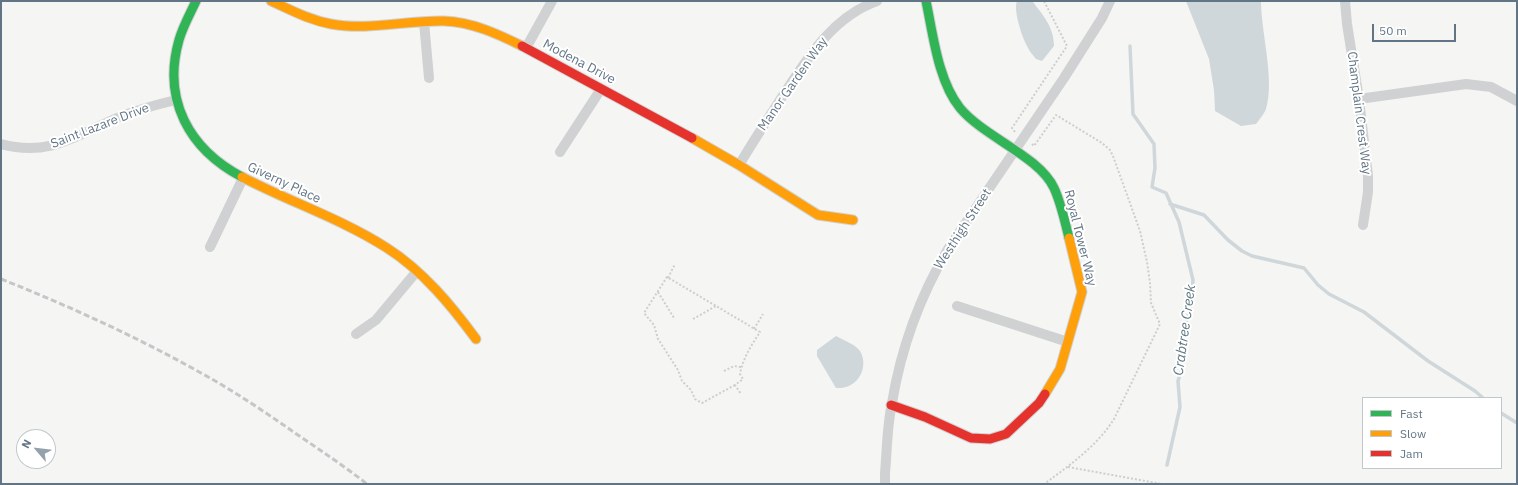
<!DOCTYPE html>
<html>
<head>
<meta charset="utf-8">
<style>
	body { margin:0 }
	#map { position:relative; width:1518px; height:485px; overflow:hidden; background:#f5f5f3; font-family:"IBM Plex Sans",sans-serif }
	canvas { display:block }
	.frame { position:absolute; inset:0; border:2px solid #627585; pointer-events:none }
	.legend { position:absolute; left:1362px; top:397px; width:140px; height:72px; box-sizing:border-box; background:#fff; border:1px solid #c0c8ce; margin:0; padding:5px 7px; list-style:none; font-size:12px; color:#627585 }
	.legend li { display:flex; align-items:center; gap:8px; height:20px }
	.legend b { width:20px; border:1px solid #c0c8ce }
	.north { position:absolute; left:16px; top:429px; width:40px; height:40px; box-sizing:border-box; background:#fff; border:1px solid #c0c8ce; border-radius:50%; rotate:298deg; font-size:11px; font-weight:700; line-height:16px; text-align:center; color:#627585 }
	.north::after { content:''; display:block; margin:auto; width:14px; height:18px; background:#95a2ac; clip-path:polygon(50% 0,100% 100%,50% 72%,0 100%) }
	.scale { position:absolute; left:1372px; top:24px; width:84px; height:18px; box-sizing:border-box; border:2px solid #627585; border-top:0; padding-left:5px; font-size:12px; line-height:14px; white-space:nowrap; color:#627585; -webkit-text-stroke:3px #fff; paint-order:stroke }
</style>
</head>
<body>
<div id="map">
<canvas width="1518" height="485"></canvas>
<div class="frame"></div>
<ul class="legend">
<li><b style="height:5px;background:#30b455"></b>Fast</li>
<li><b style="height:5px;background:#ff9f0a"></b>Slow</li>
<li><b style="height:5px;background:#e5322d"></b>Jam</li>
</ul>
<div class="north">N</div>
<div class="scale">50 m</div>
</div>
<script>
const context = document.querySelector('canvas').getContext('2d');
context.lineJoin = 'round';
function paint(path, color) {
  context.fillStyle = color;
  context.fill(path, 'evenodd');
}
function strokePath(path, color, width, dash) {
  context.strokeStyle = color;
  context.lineWidth = width;
  context.lineCap = dash ? 'butt' : 'round';
  context.setLineDash(dash || []);
  context.stroke(path);
}
function label(font, color, halo, rows, align = 'center') {
  context.font = font + ' "IBM Plex Sans",sans-serif';
  context.lineWidth = 4;
  context.setLineDash([]);
  context.textBaseline = 'middle';
  context.strokeStyle = halo;
  context.fillStyle = color;
  for (const [text, x, y, turn = 0] of rows) {
    context.save();
    context.translate(x, y);
    context.rotate((+turn || 0) * Math.PI / 180);
    context.textAlign = isNaN(turn) ? turn : align;
    if (halo) context.strokeText(text, 0, 0);
    context.fillText(text, 0, 0);
    context.restore();
  }
}
paint(new Path2D(`
	M1017,1H1032C1043,15 1054,27 1054,46L1042,61L1036,59C1033,55 1029,51 1027,46C1022,37 1013,10 1017,1Z
	M1186,1H1261C1261,32 1275,80 1266,109C1264,114 1259,120 1256,124L1241,126L1215,111L1214,90L1209,59Z
	M836,336C843,340 855,344 860,351C868,364 861,383 846,387C843,388 839,388 836,388L817,356V350Z`), '#cfd7da');
strokePath(new Path2D(`
	M1130,46L1133,114L1154,144L1155,168L1152,187L1166,193L1179,222L1193,280L1191,305L1183,333L1182,368L1178,381L1180,407L1167,465
	M1170,204L1204,215L1228,240L1242,251L1252,256L1304,268L1318,285L1329,294L1364,312L1428,361L1475,391L1483,398
	M1501,413L1517,423`), '#cfd7da', 3.5);
const fast = new Path2D(`
	M196,1C190,14 183,26 179,40C162,100 189,149 242,177
	M926,1C933,34 938,81 960,108C984,137 1039,156 1054,188C1061,203 1065,222 1069,238`);
const slow = new Path2D(`
	M271,1C291,10 309,20 331,24C368,31 407,20 444,21C472,22 498,34 522,46
	M692,138L739,165L818,215L853,220
	M242,177C290,202 342,219 387,248C423,271 451,305 476,339
	M1045,394L1060,369L1082,292L1069,238`);
const jam = new Path2D(`
	M522,46L692,138
	M891,405L925,417L971,438L990,439L1006,434L1039,403L1045,394`);
strokePath(fast, '#d0d2d3', 11);
strokePath(slow, '#d0d2d3', 11);
strokePath(jam, '#d0d2d3', 11);
strokePath(new Path2D(`
	M1015,132L1012,128L1067,46L1044,1
	M1032,144L1034,146L1056,115L1102,143L1110,150L1113,156L1140,231L1147,262L1150,283L1151,303L1160,324L1114,419C1098,445 1069,466 1044,484
	M668,278L675,264
	M658,292L674,318
	M693,319L716,306
	M754,329L763,314
	M724,371L734,366L741,367
	M735,385L702,403L695,399L691,390L682,381L678,370L658,339L654,325L644,313L667,277L760,332C751,346 743,358 740,374L743,379L735,385L741,394
	M1068,467L1162,484`), '#cecece', 2, [2, 2]);
strokePath(new Path2D(`
	M1345,1L1347,24L1359,99L1368,176V192L1363,225
	M424,22L429,78
	M526,48L552,1
	M1359,99L1466,84L1491,87L1517,101
	M1,144C49,157 75,136 117,118C136,110 155,105 176,100
	M560,152L601,89
	M739,165C753,142 767,120 782,97C807,59 832,17 877,1
	M210,247L243,178
	M957,306L1068,342
	M356,334L376,320L417,271
	M885,484V473C887,450 887,426 892,403C901,348 919,298 948,249L1064,78L1102,18L1110,1`), '#d0d1d2', 10);
strokePath(fast, '#30b455', 9);
strokePath(slow, '#ff9f0a', 9);
strokePath(jam, '#e5322d', 9);
strokePath(new Path2D(`
	M1,279C69,306 137,337 201,373C234,391 265,412 295,433C320,450 344,466 367,484`), '#c5c6c7', 3, [6, 3]);
label('13px', '#627585', '#fff', [
	["Modena Drive",579,62,28],
	["Manor Garden Way",793,84,-55],
	["Champlain Crest Way",1359,113,83],
	["Saint Lazare Drive",100,126,-21],
	["Giverny Place",284,183,25],
	["Westhigh Street",963,229,-57],
	["Royal Tower Way",1080,238,76]
]);
label('italic 14px', '#5e7782', '#fff', [
	["Crabtree Creek",1185,330,-82]
]);
</script>
</body>
</html>
